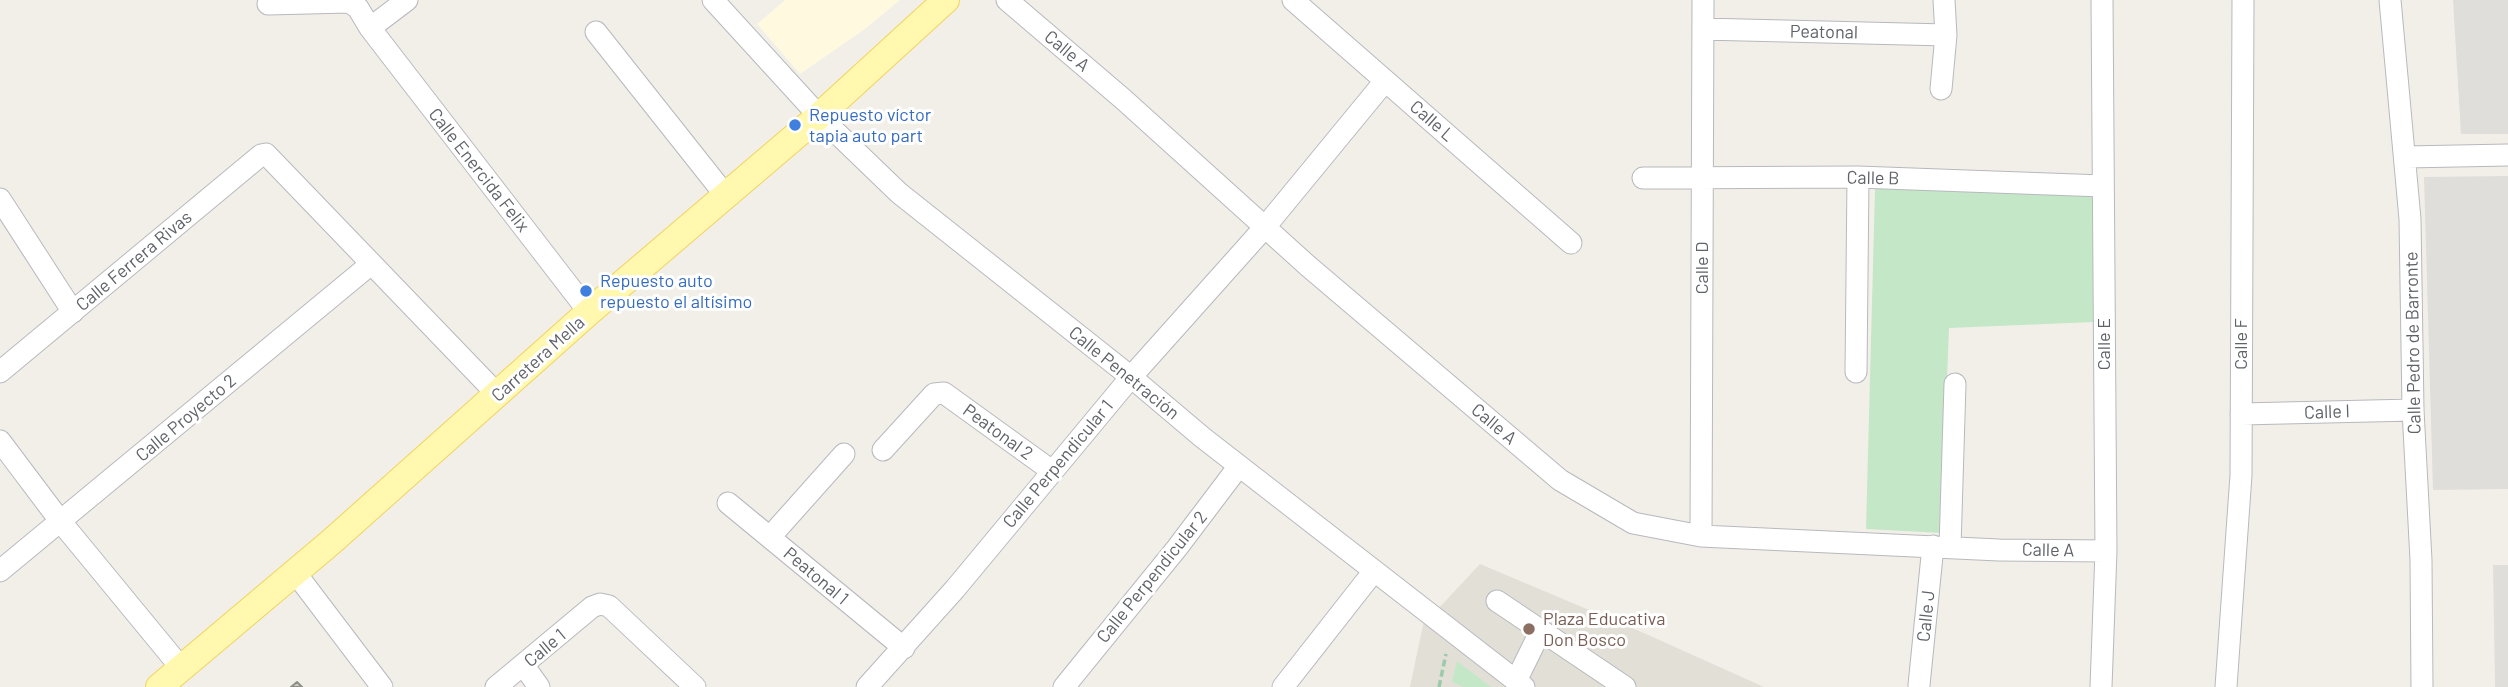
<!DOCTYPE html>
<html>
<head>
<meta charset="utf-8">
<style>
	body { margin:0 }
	canvas { display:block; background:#f1efe8 }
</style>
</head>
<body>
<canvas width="2508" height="687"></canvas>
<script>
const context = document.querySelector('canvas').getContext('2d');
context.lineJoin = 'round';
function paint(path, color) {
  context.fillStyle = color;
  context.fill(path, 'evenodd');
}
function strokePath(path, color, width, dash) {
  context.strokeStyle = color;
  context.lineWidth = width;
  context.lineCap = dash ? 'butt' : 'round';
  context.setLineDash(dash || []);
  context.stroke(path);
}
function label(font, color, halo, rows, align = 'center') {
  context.font = font + ' Barlow,sans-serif';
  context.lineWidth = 6;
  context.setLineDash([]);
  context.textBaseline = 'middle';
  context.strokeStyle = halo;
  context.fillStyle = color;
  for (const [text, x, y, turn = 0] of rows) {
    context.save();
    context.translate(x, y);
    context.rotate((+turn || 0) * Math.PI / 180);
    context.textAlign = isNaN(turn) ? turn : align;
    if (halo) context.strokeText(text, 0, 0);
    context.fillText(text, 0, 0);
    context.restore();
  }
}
paint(new Path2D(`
	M785,0H900L865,29L800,74L757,24Z`), '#fef9df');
paint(new Path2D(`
	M2453,0H2508V134H2461Z
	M2508,176V489L2433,490L2424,177Z
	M2493,565H2508V687H2495Z`), '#e0deda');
paint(new Path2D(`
	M1480,564L1646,634L1764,687H1410L1423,625Z`), '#e1dfd6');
paint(new Path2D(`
	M1875,189L2092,191L2094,322L1949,328L1941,533L1866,529Z
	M1457,661L1491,687H1464L1452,682Z`), '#c4e8c7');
const building = new Path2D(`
	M297,682L302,687H291Z`);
paint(building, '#cccbc4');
strokePath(building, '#8f8e89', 2);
const minor = new Path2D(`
	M713,0L819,116L899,193L1131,377L1202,437L1524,687
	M1007,0L1123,99L1308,266L1560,480L1633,523L1701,536L1999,550L2106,551
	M1293,0L1571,243
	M2390,0L2410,219L2413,410L2421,560L2422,687
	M268,4L349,2L358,8L370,28L589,312
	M370,28L407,0
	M1703,29L1946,35
	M596,32L726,196
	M1941,89L1946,35L1944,0
	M2406,157L2508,155
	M1643,178L1858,177L2103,186
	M0,199L73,312
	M0,372L261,155L266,154L498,395
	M1856,372L1858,177
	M2241,414L2413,410
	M0,441L61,522L182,669
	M883,450L934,394L944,393L1052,471
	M728,503L904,648
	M1701,536L1703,0
	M770,537L844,454
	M1950,547L1955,384
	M0,571L371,264
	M294,571L382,687
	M1497,601L1625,687
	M524,666L539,687
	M1516,681L1541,630
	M1919,685L1933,546
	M496,687L592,607L600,604L609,606L695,687
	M867,687L955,589L1131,377L1265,227L1385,81
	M1064,687L1177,548L1239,466
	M1283,687L1374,571
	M2101,687L2106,551L2102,0
	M2226,687L2241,475L2243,0`);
const major = new Path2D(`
	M159,687L331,542L589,312L819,116L946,0`);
strokePath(minor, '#b8b9be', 23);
strokePath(major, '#f2d45f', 28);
strokePath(new Path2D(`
	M1439,687L1446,654`), '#9dc9ad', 3.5, [7, 3.5]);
strokePath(minor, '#fff', 21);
strokePath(major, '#fff8ae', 26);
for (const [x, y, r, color] of [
	[795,125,7,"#3f7fe0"],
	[586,291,7,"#3f7fe0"],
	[1529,629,7,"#8d6e63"]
]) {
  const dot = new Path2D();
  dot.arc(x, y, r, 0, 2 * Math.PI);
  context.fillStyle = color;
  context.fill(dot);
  strokePath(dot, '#fff', 2.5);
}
label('18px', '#5f6268', '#fff', [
	["Peatonal",1824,32,1],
	["Calle A",1067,51,40],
	["Calle L",1432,121,41],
	["Calle Enercida Felix",479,170,52],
	["Calle B",1873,178,1],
	["Calle Ferrera Rivas",134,261,-40],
	["Calle D",1702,268,-90],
	["Calle Pedro de Barronte",2413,343,-91],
	["Calle E",2104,344,-90],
	["Calle F",2241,344,-90],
	["Carretera Mella",538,359,-42],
	["Calle Penetración",1124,373,39],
	["Calle I",2327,412,-2],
	["Calle Proyecto 2",186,418,-40],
	["Calle A",1494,424,40],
	["Peatonal 2",998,432,36],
	["Calle Perpendicular 1",1058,464,-50],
	["Calle A",2048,550,1],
	["Peatonal 1",816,576,40],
	["Calle Perpendicular 2",1152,577,-51],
	["Calle J",1926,616,-84],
	["Calle 1",545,648,-40]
]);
label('18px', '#366cbe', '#fff', [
	["Repuesto víctor",809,115],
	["tapia auto part",809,136],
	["Repuesto auto",600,281],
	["repuesto el altísimo",600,302]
], 'left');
label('18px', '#785e54', '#fff', [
	["Plaza Educativa",1543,619],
	["Don Bosco",1543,640]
], 'left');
</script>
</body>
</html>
